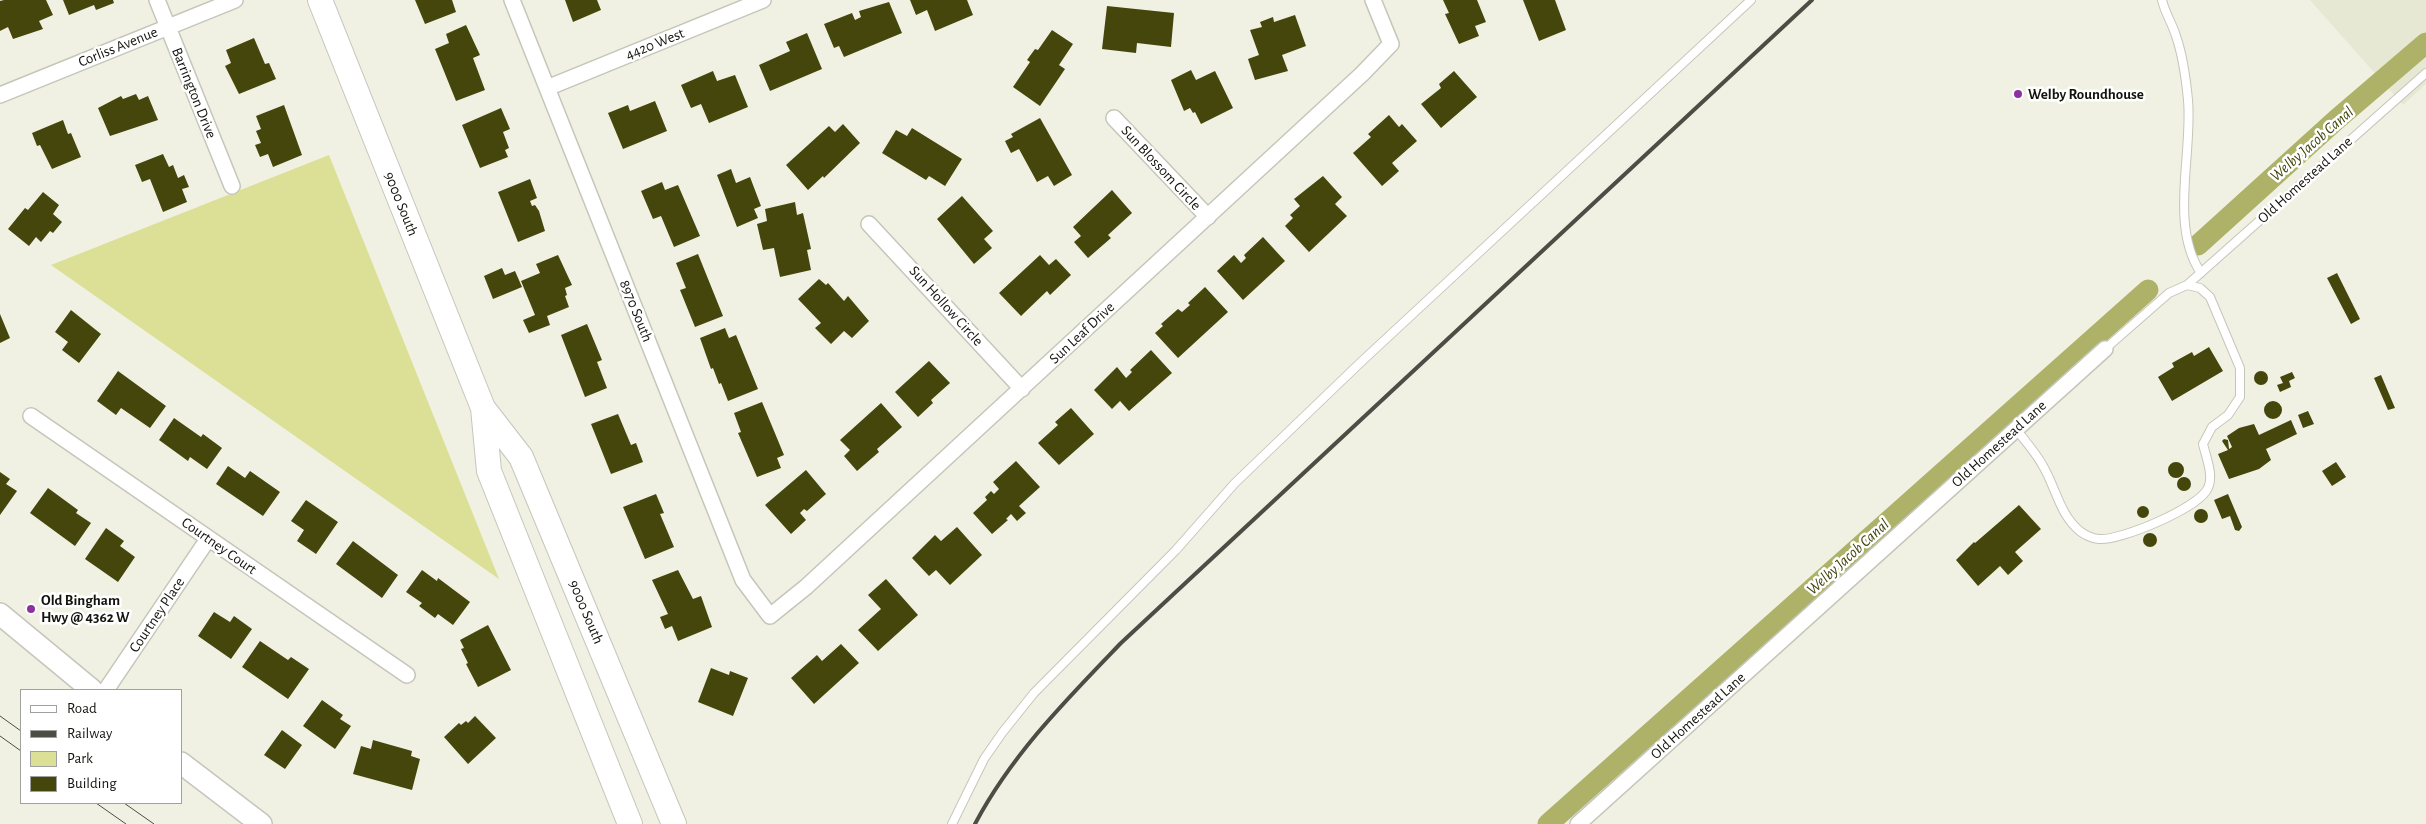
<!DOCTYPE html>
<html>
<head>
<meta charset="utf-8">
<style>
	body { margin:0 }
	#map { position:relative; width:2426px; height:824px; overflow:hidden; background:#f0f1e3; font-family:"Alegreya Sans",sans-serif }
	canvas { display:block }
	.legend { position:absolute; left:20px; top:689px; width:162px; height:115px; box-sizing:border-box; background:#fff; border:1px solid #a1a19f; margin:0; padding:6px 9px; list-style:none; font-size:15px; color:#14140f }
	.legend li { display:flex; align-items:center; gap:10px; height:25px }
	.legend b { width:25px; border:1px solid #a1a19f }
</style>
</head>
<body>
<div id="map">
<canvas width="2426" height="824"></canvas>
<ul class="legend">
<li><b style="height:6px;background:#fff"></b>Road</li>
<li><b style="height:6px;background:#4d4d46"></b>Railway</li>
<li><b style="height:14px;background:#dce096"></b>Park</li>
<li><b style="height:14px;background:#45460b"></b>Building</li>
</ul>
</div>
<script>
const context = document.querySelector('canvas').getContext('2d');
context.lineJoin = 'round';
function paint(path, color) {
  context.fillStyle = color;
  context.fill(path, 'evenodd');
}
function strokePath(path, color, width, dash) {
  context.strokeStyle = color;
  context.lineWidth = width;
  context.lineCap = dash ? 'butt' : 'round';
  context.setLineDash(dash || []);
  context.stroke(path);
}
function label(font, color, halo, rows, align = 'center') {
  context.font = font + ' "Alegreya Sans",sans-serif';
  context.lineWidth = 5;
  context.setLineDash([]);
  context.textBaseline = 'middle';
  context.strokeStyle = halo;
  context.fillStyle = color;
  for (const [text, x, y, turn = 0] of rows) {
    context.save();
    context.translate(x, y);
    context.rotate((+turn || 0) * Math.PI / 180);
    context.textAlign = isNaN(turn) ? turn : align;
    if (halo) context.strokeText(text, 0, 0);
    context.fillText(text, 0, 0);
    context.restore();
  }
}
paint(new Path2D(`
	M2310,0H2426V84L2403,105Z`), '#e6e8d3');
paint(new Path2D(`
	M329,155L499,579L51,265Z`), '#dce096');
strokePath(new Path2D(`
	M2198,245L2336,120L2426,43
	M1548,824L2148,290`), '#aeb168', 21);
paint(new Path2D(`
	M4,0H46L53,15L39,21L43,29L13,39L8,27L0,31V1Z
	M63,0H113L114,3L96,10L94,5L69,15Z
	M415,0H452L456,12L425,24Z
	M565,0H597L601,10L573,22Z
	M910,0H967L973,15L935,31L927,10L916,15Z
	M1443,0H1477L1486,22L1475,26L1479,36L1459,44L1445,14L1449,13Z
	M1523,0H1555L1566,30L1539,41Z
	M889,2L902,33L844,57L839,46L834,48L824,24L852,13L855,20L861,17L859,11Z
	M1107,6L1174,13L1171,47L1137,43L1136,53L1102,49Z
	M1295,15L1306,46L1282,55L1288,71L1255,80L1248,59L1259,55L1250,30L1262,27L1260,22L1273,17L1274,22Z
	M466,25L480,55L473,58L485,90L456,101L435,49L449,43L446,34Z
	M1052,30L1073,44L1059,65L1065,69L1040,106L1013,87L1030,62L1027,60L1035,49L1038,50Z
	M807,33L822,69L770,91L759,65L790,51L786,42Z
	M254,38L265,64L269,63L276,79L239,94L225,66L231,63L226,50Z
	M1191,70L1196,80L1215,71L1233,108L1201,124L1195,112L1193,113L1190,108L1184,111L1171,80Z
	M713,71L717,81L735,75L748,107L709,123L701,104L691,108L681,85Z
	M1454,71L1477,97L1441,128L1421,104L1441,88L1439,84Z
	M136,94L139,100L148,96L158,120L110,136L98,108L121,96L123,99Z
	M655,101L667,131L623,149L608,113L628,105L630,111Z
	M284,105L302,155L273,167L268,154L260,157L255,145L261,143L256,131L261,129L256,116Z
	M501,108L510,129L503,132L509,148L505,150L508,157L480,168L462,125Z
	M1389,115L1399,127L1402,124L1417,141L1392,163L1399,171L1382,186L1353,153L1371,137L1368,134Z
	M1040,118L1072,175L1054,186L1048,176L1037,182L1019,149L1011,153L1005,141L1013,137L1011,134Z
	M63,120L68,134L71,133L81,157L52,169L40,145L37,146L32,133Z
	M843,124L860,143L824,178L823,176L808,190L786,165L829,126L835,132Z
	M912,128L962,159L945,186L929,176L926,180L882,153L896,130L907,136Z
	M163,154L169,167L173,165L178,178L184,175L189,187L182,189L187,202L163,212L150,179L142,182L135,165Z
	M731,169L736,183L750,177L761,206L754,209L758,218L737,227L717,175Z
	M1323,176L1342,197L1335,204L1347,216L1309,252L1285,226L1293,218L1290,215L1300,206L1294,199Z
	M530,179L537,198L530,201L532,206L535,205L539,211L545,231L518,242L498,192Z
	M662,182L665,190L678,185L700,236L674,247L661,216L653,219L641,191Z
	M1112,190L1132,213L1108,235L1111,238L1088,258L1074,242L1081,236L1073,227Z
	M43,192L59,205L53,214L62,222L53,233L50,231L41,242L36,237L29,246L8,229L25,208L28,210Z
	M962,196L993,231L984,239L992,248L974,264L937,219Z
	M795,202L797,215L803,213L811,249L807,250L811,270L780,277L774,248L763,250L757,224L767,221L765,209Z
	M1263,237L1285,261L1243,300L1217,271L1234,255L1241,263L1246,258L1244,255Z
	M698,254L723,316L695,327L680,290L686,288L676,263Z
	M558,255L572,285L565,288L567,295L565,296L569,307L547,316L550,325L529,333L523,320L535,315L521,281L540,273L536,264Z
	M1040,255L1049,265L1056,259L1071,275L1050,295L1047,291L1021,316L999,293Z
	M502,268L505,275L515,271L522,287L493,299L484,276Z
	M2337,273L2360,319L2351,324L2327,278Z
	M819,279L826,285L828,283L844,301L848,296L869,321L852,338L844,331L831,344L815,328L821,323L798,299Z
	M1205,287L1228,312L1178,358L1155,333L1163,326L1161,324L1178,309L1182,312L1190,305L1188,303Z
	M71,310L101,334L79,363L62,350L68,342L55,332Z
	M0,314L10,338L0,343Z
	M587,324L602,360L597,362L607,388L585,397L561,335Z
	M725,328L729,338L736,335L758,389L728,401L721,383L719,384L713,368L711,369L700,338Z
	M2209,347L2223,371L2172,401L2158,377L2174,367L2172,363L2192,352L2194,356Z
	M1151,350L1172,373L1129,411L1120,401L1112,409L1094,390L1117,367L1126,378L1132,372L1130,370Z
	M929,361L950,383L931,400L933,403L918,417L895,392Z
	M2254 378a7 7 0 1 1 14 0a7 7 0 1 1-14 0Z
	M118,371L166,406L150,428L121,408L116,415L97,401Z
	M2292,372L2295,378L2289,381L2291,387L2280,392L2277,385L2283,383L2280,377Z
	M2381,375L2395,408L2388,410L2374,378Z
	M2264 410a9 9 0 1 1 18 0a9 9 0 1 1-18 0Z
	M762,402L784,455L777,458L781,468L757,477L738,433L741,432L734,413Z
	M881,403L902,427L877,449L879,452L857,471L844,456L850,450L840,440Z
	M1071,408L1094,434L1059,465L1038,443L1058,425L1055,422Z
	M2308,411L2314,424L2303,428L2298,415Z
	M618,414L631,445L636,443L643,462L611,474L591,424Z
	M174,418L201,437L203,434L222,448L207,469L190,457L188,461L159,440Z
	M2291,420L2297,434L2266,449L2271,460L2259,469L2229,479L2218,454L2228,450L2222,441L2224,439L2228,440L2229,449L2232,447L2227,436L2239,428L2254,424L2259,435Z
	M1016,461L1040,487L1019,506L1026,513L1017,521L1011,514L1006,519L1008,520L992,534L973,513L987,500L985,497L991,491L994,494L999,489L993,482Z
	M2168 470a8 8 0 1 1 16 0a8 8 0 1 1-16 0Z
	M2336,462L2346,477L2332,486L2322,471Z
	M228,466L245,478L250,471L280,492L263,516L216,484Z
	M806,470L826,494L807,511L804,509L800,513L806,520L791,534L765,505Z
	M0,472L10,479L6,484L17,491L0,515Z
	M2177 484a7 7 0 1 1 14 0a7 7 0 1 1-14 0Z
	M48,488L78,510L76,513L91,523L75,546L30,513Z
	M656,494L664,513L660,514L674,547L645,559L623,507Z
	M2228,494L2242,527L2239,531L2235,530L2230,516L2222,519L2214,500Z
	M306,500L338,522L316,554L297,541L304,530L291,521Z
	M2019,505L2041,529L2015,552L2023,561L2008,575L2000,566L1978,586L1956,560L1974,542L1975,543Z
	M2137 512a6 6 0 1 1 12 0a6 6 0 1 1-12 0Z
	M2194 516a7 7 0 1 1 14 0a7 7 0 1 1-14 0Z
	M957,527L982,555L950,585L936,570L929,576L912,558L935,535L941,541Z
	M106,528L124,541L120,546L135,557L118,582L85,559Z
	M2143 540a7 7 0 1 1 14 0a7 7 0 1 1-14 0Z
	M353,541L398,575L382,598L336,564Z
	M422,570L437,581L438,578L470,602L453,625L438,614L435,618L419,606L422,603L406,592Z
	M678,570L693,599L701,596L712,627L678,641L672,626L665,629L660,617L668,614L652,580Z
	M886,579L918,615L878,651L858,630L881,609L868,595Z
	M214,612L230,622L234,616L252,629L231,659L198,636Z
	M488,625L511,670L478,687L466,664L468,663L461,649L464,648L460,640Z
	M260,641L288,660L291,657L309,669L288,699L242,667Z
	M841,644L859,663L814,704L791,678L817,655L822,661Z
	M711,668L729,675L730,671L748,678L733,716L698,702Z
	M322,700L343,715L340,719L351,726L335,749L303,726Z
	M475,716L496,738L468,764L444,737L459,723L461,725L466,721L468,723Z
	M282,730L302,745L285,769L264,755Z
	M373,740L412,751L411,756L420,759L412,790L353,774L361,746L371,749Z`), '#45460b');
const lane = new Path2D(`
	M2162,0C2165,13 2172,23 2176,36C2183,56 2186,79 2188,100C2193,153 2169,226 2201,273
	M2105,349L2169,293L2187,285L2426,73
	M2016,429C2025,441 2036,453 2043,466C2056,488 2060,516 2081,532C2085,535 2094,539 2099,539C2120,541 2199,508 2208,488C2214,476 2206,457 2203,444L2212,427L2228,415L2240,397V368L2210,297L2200,288L2187,285
	M952,824L984,759L1002,733L1034,693L1176,550L1235,483L1361,362L1751,0`);
const street = new Path2D(`
	M157,0L232,186
	M512,0L743,580L770,616L806,587L1362,74L1391,44L1373,0
	M547,88L763,0
	M0,95L235,0
	M1114,118L1208,217
	M869,224L1022,389
	M31,416L407,675
	M106,690L208,539
	M1578,824L2105,349`);
const secondary = new Path2D(`
	M0,614L92,690
	M181,763L261,824`);
const primary = new Path2D(`
	M320,0L483,408L489,471L630,824
	M483,408L521,457L674,824`);
strokePath(lane, '#c5c6ba', 10);
strokePath(street, '#c5c6ba', 18);
strokePath(secondary, '#c5c6ba', 24);
strokePath(primary, '#c5c6ba', 26);
strokePath(lane, '#fff', 8);
strokePath(street, '#fff', 15);
strokePath(secondary, '#fff', 21);
strokePath(primary, '#fff', 24);
strokePath(new Path2D(`
	M0,716L21,731
	M0,736L21,751
	M96,803L126,824
	M124,803L154,824`), '#4d4d46', 1);
strokePath(new Path2D(`
	M975,824C1012,754 1067,699 1121,643L1812,0`), '#4d4d46', 4);
for (const [x, y, r, color] of [
	[2018,94,5,"#8c329e"],
	[31,609,5,"#8c329e"]
]) {
  const dot = new Path2D();
  dot.arc(x, y, r, 0, 2 * Math.PI);
  context.fillStyle = color;
  context.fill(dot);
  strokePath(dot, '#fff', 2);
}
label('15px', '#14140f', '#fff', [
	["4420 West",655,44,-22],
	["Corliss Avenue",118,47,-22],
	["Barrington Drive",194,93,68],
	["Sun Blossom Circle",1161,168,47],
	["Old Homestead Lane",2305,180,-42],
	["9000 South",401,204,68],
	["Sun Hollow Circle",946,306,48],
	["8970 South",636,311,68],
	["Sun Leaf Drive",1082,333,-43],
	["Old Homestead Lane",1999,444,-42],
	["Courtney Court",219,546,35],
	["9000 South",586,612,67],
	["Courtney Place",157,615,-56],
	["Old Homestead Lane",1698,716,-42]
]);
label('bold 15px', '#14140f', '#fff', [
	["Welby Roundhouse",2028,94],
	["Old Bingham",41,600],
	["Hwy @ 4362 W",41,617]
], 'left');
label('italic 16px', '#414207', '#fff', [
	["Welby Jacob Canal",2312,144,-41],
	["Welby Jacob Canal",1848,557,-42]
]);
</script>
</body>
</html>
